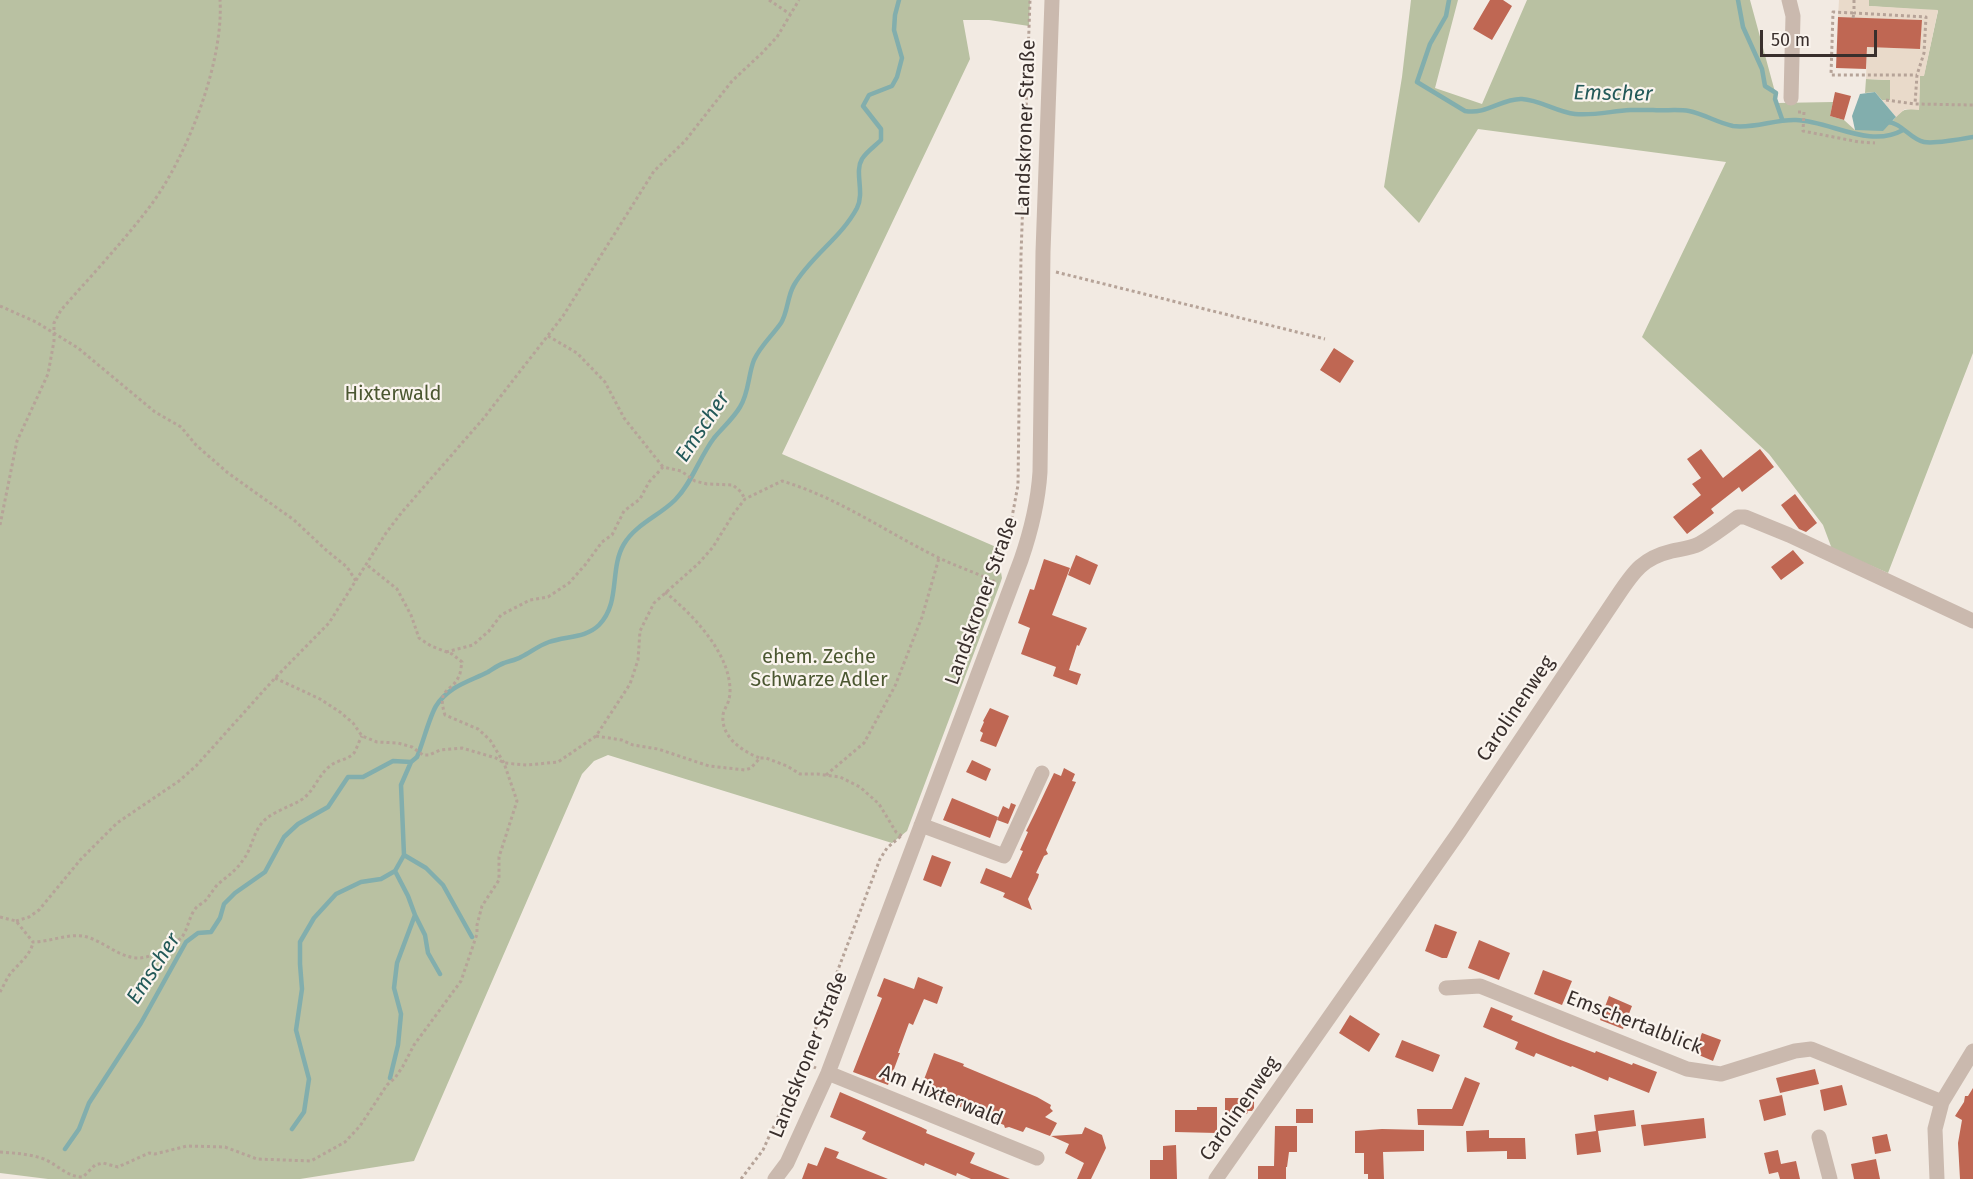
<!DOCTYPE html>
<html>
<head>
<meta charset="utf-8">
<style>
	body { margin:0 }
	#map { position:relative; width:1973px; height:1179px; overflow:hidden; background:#f2eae2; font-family:"Fira Sans",sans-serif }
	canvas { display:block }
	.scale { position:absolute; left:1760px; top:30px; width:117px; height:27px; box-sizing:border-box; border:3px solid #392f2c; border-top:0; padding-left:8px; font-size:18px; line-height:21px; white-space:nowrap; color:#392f2c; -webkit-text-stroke:4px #faf4ee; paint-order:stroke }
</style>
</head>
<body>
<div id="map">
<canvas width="1973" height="1179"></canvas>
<div class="scale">50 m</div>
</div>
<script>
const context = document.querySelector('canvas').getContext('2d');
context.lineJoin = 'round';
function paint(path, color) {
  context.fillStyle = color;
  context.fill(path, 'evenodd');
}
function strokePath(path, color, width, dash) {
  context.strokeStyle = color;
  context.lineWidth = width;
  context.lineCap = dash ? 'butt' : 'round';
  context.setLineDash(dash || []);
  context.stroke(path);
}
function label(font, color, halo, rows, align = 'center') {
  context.font = font + ' "Fira Sans",sans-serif';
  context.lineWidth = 4.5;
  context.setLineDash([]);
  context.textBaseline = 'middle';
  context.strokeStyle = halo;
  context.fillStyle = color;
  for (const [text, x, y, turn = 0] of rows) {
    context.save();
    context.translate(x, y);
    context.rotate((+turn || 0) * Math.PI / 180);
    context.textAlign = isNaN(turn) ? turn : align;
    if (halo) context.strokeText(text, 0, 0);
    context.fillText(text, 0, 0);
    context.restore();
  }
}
paint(new Path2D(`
	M0,0H1030L1029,26L989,20H963L970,59L782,454L1003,550L999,561L1002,578L1000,584L907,831L892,843L608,755L594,761L582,774L414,1161L300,1179H48L0,1173Z
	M1411,0H1458L1435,88L1482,104L1527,0H1750L1778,103L1833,102L1830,116L1844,120L1855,130L1892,122C1902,109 1903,109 1919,109L1920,76L1924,75L1938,11L1868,6L1869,0H1973V353L1888,573L1832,549L1823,525L1769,454L1642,337L1726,162L1478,129L1419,223L1384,187L1402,77Z
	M1866,79L1890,80V101L1882,100L1875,92L1865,93Z`), '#b9c1a2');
paint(new Path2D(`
	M1839,0H1869V6L1938,10L1924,76H1920L1919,110L1905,109L1896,117L1882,100H1890V80L1866,79L1867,47L1920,49L1921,20L1838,17Z`), '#e9daca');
paint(new Path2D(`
	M1875,92L1896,117L1883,131L1855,130L1852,116L1860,94Z`), '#82aead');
strokePath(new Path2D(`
	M1449,0L1446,16L1430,44L1417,82L1465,111C1487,115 1502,98 1522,99C1540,100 1557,112 1575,114C1593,116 1612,111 1630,110C1637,110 1645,110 1653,110C1664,111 1678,109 1689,111C1704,114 1718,123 1733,126C1754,129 1775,119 1796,120C1831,121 1869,149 1903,130
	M1738,0L1743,27L1762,69L1765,86L1776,93L1775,99L1782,119
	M1887,122C1901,122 1910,139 1924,142C1934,144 1962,139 1973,137
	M404,855L426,868L443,885L472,937
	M415,915L425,935L428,953L440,974
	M390,1078L398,1045L401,1014L394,988L397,963L415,915L408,896L395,871
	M292,1129L304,1112L309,1079L296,1030L302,989L300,964V942L314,918L336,894L361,882L381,879L395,871L404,855L401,785L411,762L417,757C423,743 429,718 436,706C449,686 468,682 488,672C493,669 498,665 504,663C509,661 516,660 521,657C531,652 538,646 549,642C566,636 586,638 599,625C621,603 609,569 624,544C636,524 659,516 675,500C692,483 699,458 714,438C722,428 733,419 740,407C749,393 748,375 754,360C761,345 772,336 781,323C788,312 787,297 794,285C811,256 841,238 857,208C865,192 854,172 862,159C866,152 875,146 881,140V129L863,106L869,95L892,86L897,77L902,58L894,30L895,15L899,0
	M65,1149L79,1129L89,1103L141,1023L186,942L198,933L211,932L220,918L224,904L235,893L265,872L284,837L298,824L328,807L348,777H363L393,761L411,762`), '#82aead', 4.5);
paint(new Path2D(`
	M1490,0H1503L1512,6L1492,40L1473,29Z
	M1838,17L1922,20L1920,49L1867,47L1866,69L1836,68Z
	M1835,92L1851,96L1844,120L1830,116Z
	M1334,348L1354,361L1340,383L1320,370Z
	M1701,449L1723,478L1760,449L1774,467L1742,492L1739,487L1711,509L1714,513L1687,534L1673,517L1701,495L1692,484L1701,478L1687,459Z
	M1795,494L1817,523L1806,532L1799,529L1781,505Z
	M1793,550L1804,563L1781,580L1771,567Z
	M1076,555L1098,565L1090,585L1068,575Z
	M1044,559L1070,568L1052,615L1087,628L1079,646L1077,645L1069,670L1081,674L1077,685L1053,676L1056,667L1021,654L1030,628L1018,623L1030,589L1034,590Z
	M990,708L1009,716L996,747L980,741L983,733L980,731L984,722L983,721Z
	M972,760L991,769L986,781L966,772Z
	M1064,768L1075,774L1072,781L1076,782L1046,850L1048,854L1044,856L1036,873L1039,874L1038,878L1028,899L1032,910L1003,897L1005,893L980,883L986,868L1011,878L1023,851L1020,850L1028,832L1026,831L1035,813L1054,773L1061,776Z
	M952,798L998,817L990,838L943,820Z
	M1011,803L1016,805L1008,824L997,820L1003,806L1009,809Z
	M932,855L951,862L941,887L923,880Z
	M1435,924L1457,932L1447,958H1442L1425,951Z
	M1479,940L1510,953L1499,980L1468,968Z
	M1543,970L1572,981L1562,1005L1534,994Z
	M918,977L943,987L937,1004L924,999L913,1025L909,1023L898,1053H900L888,1085L853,1072L882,998L877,996L884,978L914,989Z
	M1609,996L1632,1006L1623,1029L1600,1020Z
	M1491,1007L1513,1016L1511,1020L1558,1039L1595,1053L1596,1051L1632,1065L1633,1063L1657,1072L1649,1093L1609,1077L1608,1081L1572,1066L1571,1067L1536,1053L1534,1057L1515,1049L1518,1042L1483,1027Z
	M1350,1015L1380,1034L1369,1052L1339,1033Z
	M1702,1033L1721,1040L1713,1061L1694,1053Z
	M1402,1040L1440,1055L1433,1072L1395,1057Z
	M934,1053L964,1064L963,1066L1037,1097L1051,1105L1050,1108L1053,1111L1045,1117L1057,1123L1050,1136L1026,1127L1023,1132L1009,1127L1005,1128L1004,1125L920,1090Z
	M1815,1069L1819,1084L1780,1093L1776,1078Z
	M1465,1077L1480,1083L1463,1126L1418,1125L1417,1109H1452Z
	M1842,1085L1847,1105L1824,1111L1820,1090Z
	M1973,1088V1179H1960L1958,1143L1962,1120L1955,1116L1964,1102L1965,1096H1968Z
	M840,1092L921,1127L927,1130L926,1133L975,1153L970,1163L1010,1179H971L957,1173L956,1176L925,1163L924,1166L868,1142L862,1139L866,1132L830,1117Z
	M1782,1095L1786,1115L1764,1121L1759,1100Z
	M1225,1098H1254V1108L1252,1111H1248L1247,1114L1225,1115Z
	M1197,1107H1217V1133L1175,1132V1110H1197Z
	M1296,1109H1313V1123H1296Z
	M1634,1110L1636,1126L1598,1131L1601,1152L1577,1155L1575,1134L1596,1131L1594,1115Z
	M1704,1118L1706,1138L1644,1146L1641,1125Z
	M1275,1126H1297V1152H1289L1287,1167H1286V1179H1258V1166H1274Z
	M1085,1127L1102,1135L1106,1148L1091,1179H1077L1084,1163L1065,1153L1069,1144L1051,1136L1082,1134Z
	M1382,1129L1424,1130V1151L1383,1152L1384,1179H1368V1174H1364V1153H1355V1131Z
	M1489,1130V1138H1525L1526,1159H1507V1151L1467,1152L1466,1131Z
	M1887,1134L1891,1151L1875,1154L1872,1137Z
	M1176,1145L1177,1179H1150V1160H1163V1146Z
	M825,1147L839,1152L836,1158L888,1179H802L808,1163L817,1166Z
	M1778,1150L1781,1164L1796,1161L1800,1179H1780L1778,1172L1769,1174L1764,1153Z
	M1876,1159L1880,1179H1854L1851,1164Z`), '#bf6753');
strokePath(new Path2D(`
	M769,0L790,14
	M1854,0V13L1926,17L1924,53L1917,75L1915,104L1973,105
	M1853,18L1854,13L1833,12L1831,75H1917
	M1886,100L1915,104
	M1798,112H1804L1803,131L1859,142L1875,143
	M1056,272L1325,339
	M0,306L36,322L78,348L155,412L181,427L196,445L228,473L294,520L326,550L347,567L356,581
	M548,336L577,353L605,382L624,418L663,467
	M0,525L17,441L48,374L54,341V323L61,310C91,276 123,242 151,205C187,156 224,62 220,0
	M999,571V561L1010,528L1018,485L1021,255L1030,0
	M665,592C688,611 712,635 724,663C728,672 732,688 729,699C728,705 723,710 723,716C721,737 743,752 760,758
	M446,652L473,645L489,631L501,615L530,600L548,597L569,583L585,565L602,542L612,535L624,511L640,499L649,482L663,467L681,471L695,481L707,484L733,485L741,492L745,499
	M275,678L320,699L340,712L353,723L362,736L377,742L398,743L412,747L423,755H429L440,750L462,748L496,758L504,763L527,765L558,762L596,736L630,684L638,660L640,631L654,603L698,564L713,547L734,513L745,499L782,481C839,498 886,532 939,558C958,567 979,574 998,583
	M596,736L622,740L633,745L658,749L709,766L745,770L751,768L760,758H766L787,766L800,774H817L840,777L860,787L879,804L896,832L903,837
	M826,775L864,743L895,686L922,617L939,558
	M0,917L16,921L33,942C49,942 66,934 82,936C104,939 122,963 146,957C153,956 178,942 182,937C188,929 189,917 195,909C198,905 203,903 206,900C210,895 213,890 217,885C226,877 236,871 243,860C251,850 252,838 259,827C267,813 288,808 301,800C314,792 318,775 330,766C337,760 348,760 354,753C357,748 359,741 362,736
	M16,921L29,917L39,910L81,859L117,823L179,781L196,766L275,678L329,623L386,533L402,512L483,419L563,316L654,171L685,141L732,81L762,53L777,37L799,0
	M0,992C3,987 6,980 10,974C18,964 31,955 33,942
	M803,1062L816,1068
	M0,1152C15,1153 30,1154 44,1159C58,1165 67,1177 83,1177L95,1165L103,1163L118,1167L149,1153L155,1154L187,1146L225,1147L257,1159L311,1161L345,1142L360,1126L387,1085L395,1078L403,1066L414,1045L461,981L477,934V925L482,906L499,880V857L517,801L504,763L490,740L478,729L445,715C436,687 452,693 459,676C461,672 461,666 462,662L452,654L431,646L419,638L411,615L397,589L367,565
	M741,1179L763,1150L803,1062L880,859L887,848L901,836`), '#b6a398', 3, [3, 3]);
strokePath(new Path2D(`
	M1789,0L1793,16L1791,98
	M921,825L1004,856L1042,773
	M1446,988L1480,986L1687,1069L1721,1074L1795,1051L1811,1049L1942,1102
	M828,1073L1037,1158
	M1819,1137L1830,1179
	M775,1179L787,1163L828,1073L1021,560C1031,531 1038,503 1040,472L1043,252L1052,0
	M1216,1179L1459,832L1618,595C1634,571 1643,558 1672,551C1681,549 1691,548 1699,544C1713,536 1726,526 1738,517H1745L1789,535L1973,621
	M1937,1179L1935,1129L1942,1102L1973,1051`), '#cab9ae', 15);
label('20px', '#392f2c', '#faf4ee', [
	["Landskroner Straße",1026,128,-88],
	["Landskroner Straße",982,601,-70],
	["Carolinenweg",1516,709,-56],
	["Emschertalblick",1634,1023,21],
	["Landskroner Straße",809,1055,-68],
	["Am Hixterwald",941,1096,22],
	["Carolinenweg",1240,1109,-55]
]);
label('20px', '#4b5731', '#faf4ee', [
	["Hixterwald",393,394],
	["ehem. Zeche",819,657],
	["Schwarze Adler",819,680]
]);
label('italic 21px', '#235959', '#faf4ee', [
	["Emscher",1613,94,1],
	["Emscher",703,427,-56],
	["Emscher",154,969,-57]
]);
</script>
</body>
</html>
